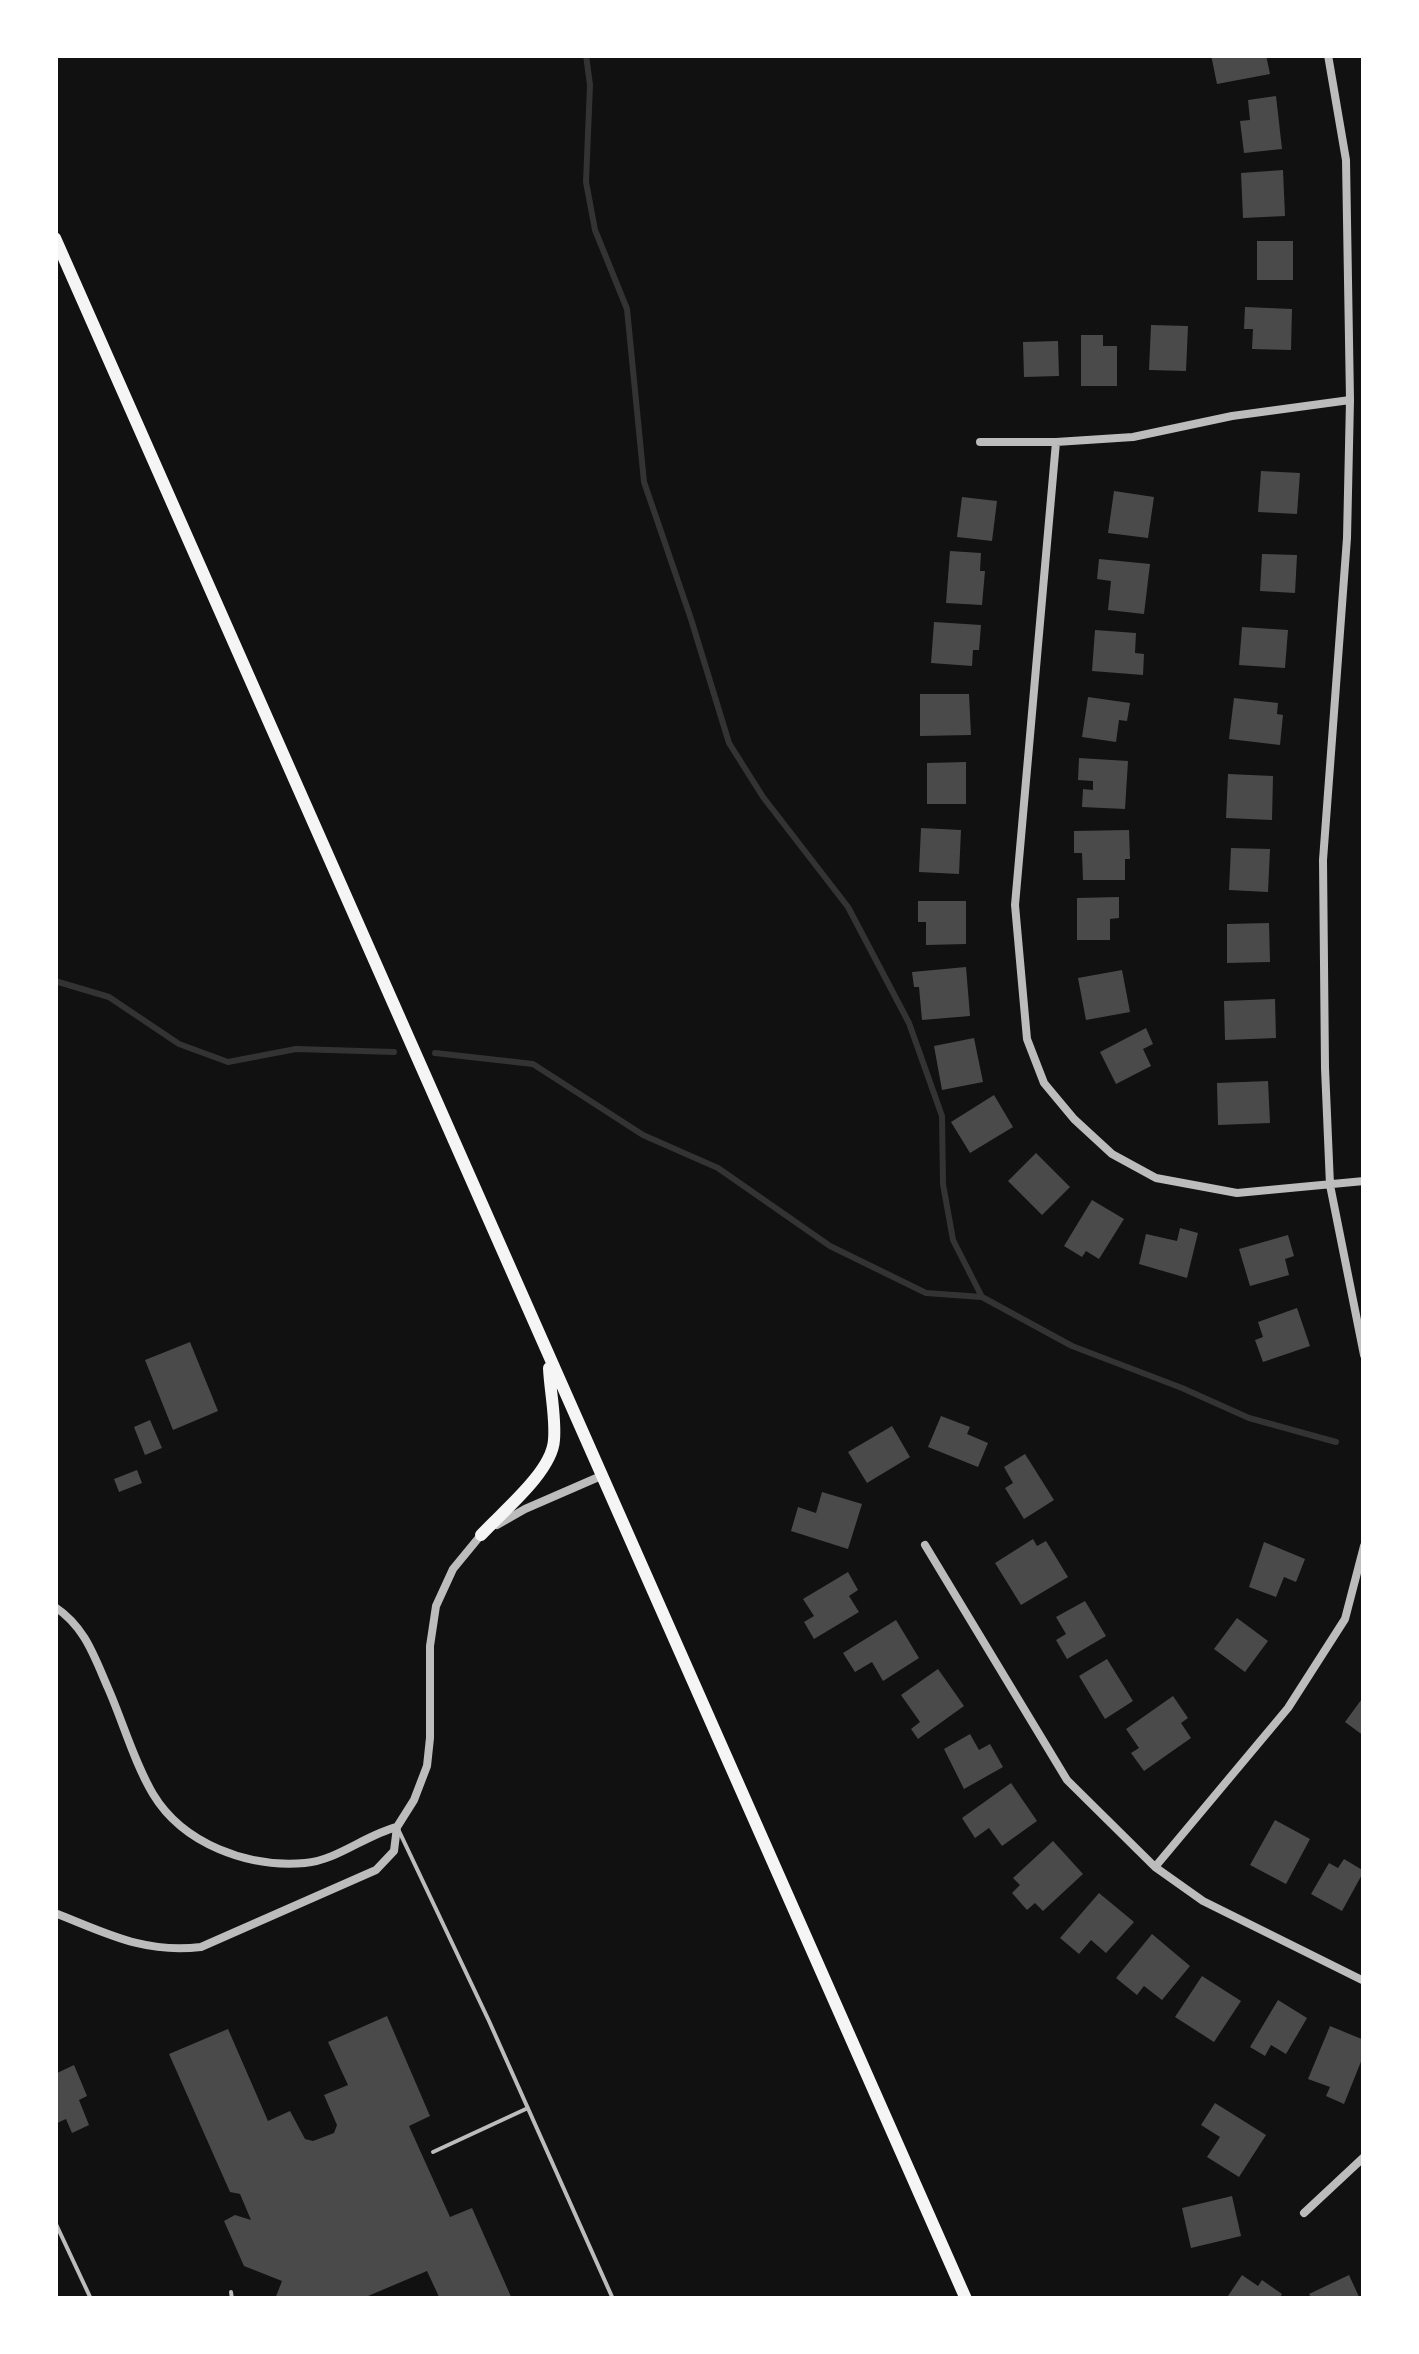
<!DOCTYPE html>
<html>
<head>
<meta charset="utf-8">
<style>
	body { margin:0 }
	#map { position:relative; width:1419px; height:2354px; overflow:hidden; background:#111; font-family:Inter,sans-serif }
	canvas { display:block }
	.frame { position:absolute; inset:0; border:58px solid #fff; pointer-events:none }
</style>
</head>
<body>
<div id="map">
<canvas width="1419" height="2354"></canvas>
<div class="frame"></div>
</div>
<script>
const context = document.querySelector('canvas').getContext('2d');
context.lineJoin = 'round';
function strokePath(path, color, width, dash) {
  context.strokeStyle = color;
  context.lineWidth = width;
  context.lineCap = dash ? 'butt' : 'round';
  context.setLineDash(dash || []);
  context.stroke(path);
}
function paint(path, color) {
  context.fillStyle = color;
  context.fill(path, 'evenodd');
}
strokePath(new Path2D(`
	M586,55L590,85L586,182L595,230L627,309L644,482L691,619L729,743L763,797L848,907L909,1023L942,1116L943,1184L953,1240L982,1297
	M55,981L109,997L179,1044L228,1062L296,1049L394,1052
	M435,1053L533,1064L643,1135L718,1168L830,1246L926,1293L982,1297L1072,1346L1182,1388L1249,1418L1336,1442`), '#333', 6);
paint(new Path2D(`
	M1211,55H1266L1270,74L1217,84Z
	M1276,96L1282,149L1244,153L1240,121L1250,120L1248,100Z
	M1283,170L1285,216L1243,218L1241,173Z
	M1257,241H1293V280H1257Z
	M1245,307L1292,309L1291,350L1252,349L1253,329H1244Z
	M1151,325L1188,326L1186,371L1149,370Z
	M1081,335H1103V346H1117V386H1081Z
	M1058,341L1059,376L1024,377L1023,342Z
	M1261,471L1300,473L1297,514L1258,512Z
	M1114,491L1154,497L1148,538L1108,533Z
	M962,497L997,501L992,541L957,537Z
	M950,551L981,553L980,571H985L982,605L946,603Z
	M1262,554L1297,555L1295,593L1260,591Z
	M1099,559L1150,564L1144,614L1108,610L1111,581L1097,579Z
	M934,622L981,625L979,650H973L972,666L931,663Z
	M1242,627L1288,630L1285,668L1239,665Z
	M1095,630L1136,633L1135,653L1144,654L1143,675L1092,671Z
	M920,694H969L971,735L920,736Z
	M1088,697L1130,703L1127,721L1119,720L1116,742L1082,737Z
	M1234,698L1278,703L1277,714L1283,715L1280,745L1229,739Z
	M1079,758L1128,761L1125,809L1082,807L1083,789L1093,790V781L1078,780Z
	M966,762V804H927V763Z
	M1228,774L1273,776L1272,820L1226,818Z
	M921,828L961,830L959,874L919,872Z
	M1129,830L1130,859H1125V880H1083L1082,853H1074V831Z
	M1231,848L1270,849L1268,892L1229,890Z
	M1119,897V918L1110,919V940H1077V898Z
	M918,901H966V944L926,945V922H918Z
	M1269,923L1270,962L1227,963V924Z
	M966,967L970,1016L922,1020L919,987H914L912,972Z
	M1122,970L1130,1012L1086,1020L1078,978Z
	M1275,999L1276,1038L1225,1040L1224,1001Z
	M1146,1028L1153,1044L1143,1049L1151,1066L1116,1084L1100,1052Z
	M974,1038L983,1082L942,1090L934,1046Z
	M1268,1081L1270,1123L1218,1125L1217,1083Z
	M994,1095L1013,1127L970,1153L951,1122Z
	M1036,1153L1070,1187L1042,1215L1008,1181Z
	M1092,1200L1124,1219L1099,1259L1086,1251L1082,1257L1064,1246Z
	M1180,1228L1198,1233L1187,1278L1139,1264L1146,1234L1177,1241Z
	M1288,1235L1294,1256L1285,1259L1289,1275L1250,1286L1239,1249Z
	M1297,1308L1310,1346L1263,1362L1255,1340L1263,1337L1258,1322Z
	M190,1342L218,1411L173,1430L145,1360Z
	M941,1416L970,1427L967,1434L988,1443L978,1467L928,1447Z
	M150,1420L162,1448L145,1455L134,1427Z
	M892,1426L910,1457L867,1483L848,1452Z
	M1025,1454L1054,1500L1024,1519L1005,1488L1013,1483L1004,1467Z
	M137,1470L142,1483L119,1492L114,1479Z
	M822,1492L862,1504L848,1549L791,1531L798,1507L816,1513Z
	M1033,1539L1037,1546L1046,1541L1068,1577L1021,1605L995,1563Z
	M1264,1542L1305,1559L1296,1582L1284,1577L1276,1597L1249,1587Z
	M848,1572L858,1590L849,1596L859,1612L814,1639L804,1622L814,1616L803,1599Z
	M1085,1601L1106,1636L1067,1659L1056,1640L1066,1634L1056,1617Z
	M1237,1618L1268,1641L1245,1672L1214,1649Z
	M896,1620L919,1658L883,1681L872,1662L855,1672L843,1653Z
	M1107,1659L1133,1701L1105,1719L1079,1676Z
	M938,1669L964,1706L918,1739L911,1729L920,1722L901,1695Z
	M1173,1696L1188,1718L1181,1723L1191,1738L1144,1771L1131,1753L1139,1748L1126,1729Z
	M1364,1696V1736L1345,1722Z
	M970,1734L979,1750L990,1744L1003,1767L964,1789L944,1749Z
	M1011,1783L1037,1821L1002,1846L989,1828L975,1838L962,1818Z
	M1275,1820L1310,1839L1286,1884L1250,1865Z
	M1053,1841L1083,1874L1043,1911L1035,1903L1027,1910L1012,1893L1020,1885L1013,1878Z
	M1344,1859L1364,1871L1342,1911L1311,1894L1329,1863L1338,1868Z
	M1099,1893L1134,1922L1106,1953L1091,1940L1079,1954L1060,1938Z
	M1152,1934L1190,1966L1162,2000L1144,1986L1137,1995L1116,1978Z
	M1202,1976L1241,2001L1214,2042L1175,2017Z
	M1278,2000L1307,2018L1286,2054L1271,2045L1265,2056L1250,2047Z
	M387,2016L430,2116L409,2126L450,2217L472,2208L512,2299H440L427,2271L361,2299H275L282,2281L244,2266L224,2221L235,2215L251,2220L240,2194L230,2192L169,2054L228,2029L268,2121L290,2111L305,2139L313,2141L334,2133L337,2125L324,2095L348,2085L328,2042Z
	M1330,2026L1364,2040V2054L1344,2104L1326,2096L1330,2087L1308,2079Z
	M74,2065L87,2096L79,2100L89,2125L72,2133L66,2119L55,2124V2074Z
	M1215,2103L1266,2135L1239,2177L1207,2157L1220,2137L1201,2125Z
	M1232,2196L1241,2236L1191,2248L1182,2208Z
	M1242,2275L1258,2286L1262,2280L1282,2294L1279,2299H1226Z
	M1349,2275L1360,2299H1312L1309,2294Z`), '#4a4a4a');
strokePath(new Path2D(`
	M399,1831L489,2021L613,2299
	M433,2152L528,2108
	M55,2222L91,2299
	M231,2292L232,2299`), '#bcbcbc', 4);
strokePath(new Path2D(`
	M1328,55L1346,160L1350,400L1347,538L1323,860L1325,1068L1330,1185L1364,1355
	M980,442H1056L1133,437L1232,416L1350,400
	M1056,442L1015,905L1027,1039L1044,1083L1074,1119L1112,1154L1156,1178L1237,1193L1364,1181
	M497,1525L525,1509L601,1476
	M925,1545L1067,1780L1155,1867L1203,1901L1364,1981
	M55,1607C85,1627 94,1656 108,1688C123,1722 134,1762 153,1794C183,1844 248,1868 305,1863C338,1860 365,1835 397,1827
	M1155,1867L1288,1708L1345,1619L1364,1546
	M55,1913C106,1933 144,1954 201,1947L376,1870L394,1851L397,1827L414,1800L427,1766L430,1738V1646L436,1606L453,1569L481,1535
	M1304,2213L1364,2157`), '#bcbcbc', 8);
strokePath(new Path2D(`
	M55,238L966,2299
	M481,1535C502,1512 552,1472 554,1440C556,1417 550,1391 549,1368`), '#f5f5f5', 12);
</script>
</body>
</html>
